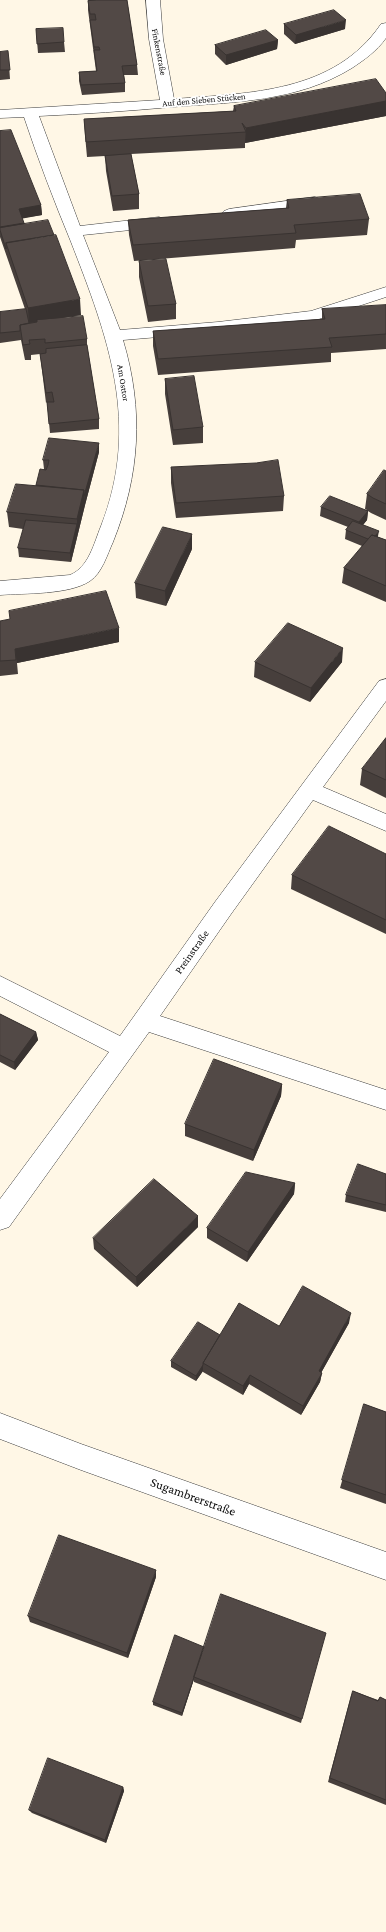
<!DOCTYPE html>
<html>
<head>
<meta charset="utf-8">
<style>
	body { margin:0 }
	canvas { display:block; background:#fff7e6 }
</style>
</head>
<body>
<canvas width="386" height="1932"></canvas>
<script>
const context = document.querySelector('canvas').getContext('2d');
context.lineJoin = 'round';
function strokePath(path, color, width, dash) {
  context.strokeStyle = color;
  context.lineWidth = width;
  context.lineCap = dash ? 'butt' : 'round';
  context.setLineDash(dash || []);
  context.stroke(path);
}
function paint(path, color) {
  context.fillStyle = color;
  context.fill(path, 'evenodd');
}
function label(font, color, halo, rows, align = 'center') {
  context.font = font + ' "Crimson Pro",serif';
  context.lineWidth = 4;
  context.setLineDash([]);
  context.textBaseline = 'middle';
  context.strokeStyle = halo;
  context.fillStyle = color;
  for (const [text, x, y, turn = 0] of rows) {
    context.save();
    context.translate(x, y);
    context.rotate((+turn || 0) * Math.PI / 180);
    context.textAlign = isNaN(turn) ? turn : align;
    if (halo) context.strokeText(text, 0, 0);
    context.fillText(text, 0, 0);
    context.restore();
  }
}
const minor = new Path2D(`
	M146,0H160L163,39L174,99C250,93 334,93 381,24L386,23V38C377,51 364,60 352,68C297,102 234,102 172,107C128,111 83,114 39,116L80,226L159,217L164,219L167,222L164,225L159,227L83,235L120,330L218,322L311,311L386,287V297L313,321L218,332L123,340C144,410 140,475 113,542C107,555 102,573 90,581C69,595 25,593 0,595V581L70,575C89,567 94,543 101,526C141,424 108,337 71,242C54,201 38,159 24,117L0,118V110L160,100L149,39Z
	M315,197L320,199L323,202L320,205L229,219L224,217L221,214L224,211L229,209Z
	M386,679V701L323,787L386,814V831L313,800L231,914L160,1016L386,1090V1110L149,1032L9,1227L0,1230V1199L109,1052L0,996V976L120,1036L215,902L379,681Z
	M0,1413L81,1444L386,1552V1580L81,1470L0,1439Z`);
strokePath(minor, '#3c3c3c', 1);
paint(minor, '#fff');
paint(new Path2D(`
	M88,0H127L137,65L138,75H124L125,83V92L82,95L79,81V72L96,71L88,10Z
	M284,24L345,29L295,44L284,34Z
	M36,29L64,42L65,52L38,53Z
	M278,40L277,49L226,65L215,54V45Z
	M8,51L10,79L0,80V52Z
	M386,93V116L245,143V148L131,154L139,194V209L113,211L106,171L105,156L87,157L85,135L84,119L233,111L234,106Z
	M0,131L41,205L42,215L22,218L24,224L81,315L62,318L87,339V345L99,419V429L50,433L47,402L46,403L40,354L31,355V360H25L21,340L0,343V312L25,309L0,237Z
	M287,200L369,219L367,235L296,240L295,248L134,261L129,235L128,220L286,208Z
	M139,261L176,304V319L148,322L139,277Z
	M386,305V349L331,353V362L158,375L153,346V331L322,319V309Z
	M165,379L203,427V443L173,445L165,394Z
	M99,452L85,505L71,562L19,557L18,548L23,529L9,527L7,512L36,485L44,469L43,460Z
	M171,467L284,496L283,511L176,518L171,483Z
	M386,471V520L371,513L368,511L367,520L363,525L378,537L386,540V602L342,583L344,568L362,546L345,539L346,530L348,527L320,516L321,507L367,510L365,509L367,494Z
	M192,549L166,606L136,598L135,583Z
	M0,621L119,642L17,663L18,674L0,676Z
	M255,662H342L310,702L254,677Z
	M386,738V798L360,785L362,769Z
	M386,854V934L291,889L292,875Z
	M0,1014L36,1032L38,1040L15,1070L0,1062Z
	M282,1084L281,1096L253,1161L185,1136V1124Z
	M386,1174V1212L345,1202L346,1195Z
	M295,1183L294,1194L247,1262L207,1238V1228Z
	M198,1227L137,1287L94,1249L93,1238Z
	M349,1323L321,1373H322L320,1382L301,1415L249,1384L243,1395L203,1372V1371L196,1381L171,1367V1361L220,1335L279,1326Z
	M364,1404L386,1412V1504L340,1488Z
	M156,1577L128,1658L30,1622L28,1616Z
	M175,1635L302,1719L301,1723L194,1682V1679L182,1716L153,1705V1702Z
	M353,1691L378,1700L380,1697L386,1700V1805L328,1782L351,1696Z
	M123,1787L124,1791L106,1843L32,1813L29,1810Z`), '#473f3c');
paint(new Path2D(`
	M346,20L345,29L295,44L296,35Z
	M278,40L277,49L226,65V55Z
	M386,101V116L245,143L246,128Z
	M41,205L42,215L20,219L19,209Z
	M24,223L25,232L0,230V227Z
	M80,299L81,315L29,323L28,308Z
	M99,443V452L85,505L84,496Z
	M84,490L85,505L71,562L70,553L77,524V519Z
	M368,511L367,520L358,531L359,522Z
	M379,531L377,541L371,540Z
	M192,534V549L166,606L165,591Z
	M119,628V642L17,663L15,649Z
	M343,648L342,662L310,702L311,688Z
	M36,1032L38,1040L15,1070L14,1062Z
	M282,1084L281,1096L253,1161L254,1150Z
	M295,1183L294,1194L247,1262L248,1252Z
	M198,1216V1227L137,1287L136,1277Z
	M351,1313L349,1323L317,1380L319,1371Z
	M203,1365V1371L196,1381V1376Z
	M322,1373L320,1382L301,1415L303,1406Z
	M250,1375L249,1384L243,1395V1386Z
	M156,1570V1577L128,1658L127,1653Z
	M204,1647L194,1677V1679L182,1716V1713Z
	M123,1787L124,1791L106,1843L105,1840Z`), '#393331');
const building = new Path2D(`
	M97,0H127L137,65L122,66L125,83L81,85L79,72L97,71L94,50H100L99,47H94L90,20H96L95,14H90L88,1Z
	M334,10L346,20L296,35L284,24Z
	M63,28L64,42L37,44L36,29Z
	M266,30L278,40L226,55L215,45Z
	M8,51L10,70H0V52Z
	M376,79L386,93V101L246,128L242,123L246,132L86,142L84,119L236,111L234,106Z
	M11,130L41,205L19,209L24,223L0,227V131Z
	M131,154L139,194L112,196L105,156Z
	M360,194L369,219L294,225L296,233L133,245L128,220L289,208L287,200Z
	M48,220L54,235L6,243V249L0,230V228Z
	M56,235L80,299L28,308L6,243Z
	M166,259L176,304L148,306L139,261Z
	M386,305V334L329,338L332,347L158,359L153,331L325,319L322,309Z
	M26,309L29,323L20,325V331L0,333V312Z
	M83,316L87,339L45,343V339L29,340L30,344L23,345L20,325L37,322V320Z
	M87,345L99,419L49,424L47,402H54L52,392L46,393L40,354L46,353V349Z
	M194,376L203,427L173,430L165,379Z
	M49,438L99,443L84,496V490L36,485L40,469L46,470L48,465L49,460H43Z
	M278,460L284,496L176,503L171,467L256,463Z
	M384,470L386,471V504L373,498L367,494Z
	M16,484L84,490L77,519L7,512Z
	M330,496L368,511L359,522L321,507Z
	M26,520L77,524L70,553L18,548Z
	M353,521L379,531L375,536L372,535L368,539L346,530Z
	M163,527L192,534L165,591L135,583Z
	M372,535L386,540V586L344,568Z
	M106,591L119,628L15,649L16,660L0,661V621L10,619L9,611Z
	M288,623L343,648L311,688L255,662Z
	M386,738V780L362,769Z
	M329,826L386,854V920L292,875Z
	M0,1014L36,1032L14,1062L0,1055Z
	M214,1059L282,1084L254,1150L185,1124Z
	M358,1164L386,1174V1205L346,1195Z
	M246,1172L295,1183L248,1252L207,1228Z
	M154,1179L198,1216L136,1277L93,1238Z
	M303,1286L351,1313L319,1371L322,1373L303,1406L250,1375L243,1386L203,1363L239,1303L279,1326Z
	M198,1322L220,1335L203,1363V1365L196,1376L171,1361Z
	M364,1404L386,1412V1495L342,1480Z
	M59,1535L156,1570L127,1653L28,1616Z
	M221,1594L326,1633L302,1719L194,1677Z
	M175,1635L204,1647L182,1713L153,1702Z
	M353,1691L378,1701L380,1697L386,1700V1800L330,1778Z
	M48,1758L123,1787L105,1840L29,1810Z`);
paint(building, '#524946');
strokePath(building, '#393331', 1);
label('9px', '#090909', '#fff', [
	["Finkenstraße",159,52,79],
	["Auf den Sieben Stücken",204,100,-5],
	["Am Osttor",123,383,81]
]);
label('11px', '#090909', '#fff', [
	["Preinstraße",192,952,-55]
]);
label('13px', '#090909', '#fff', [
	["Sugambrerstraße",193,1497,20]
]);
</script>
</body>
</html>
